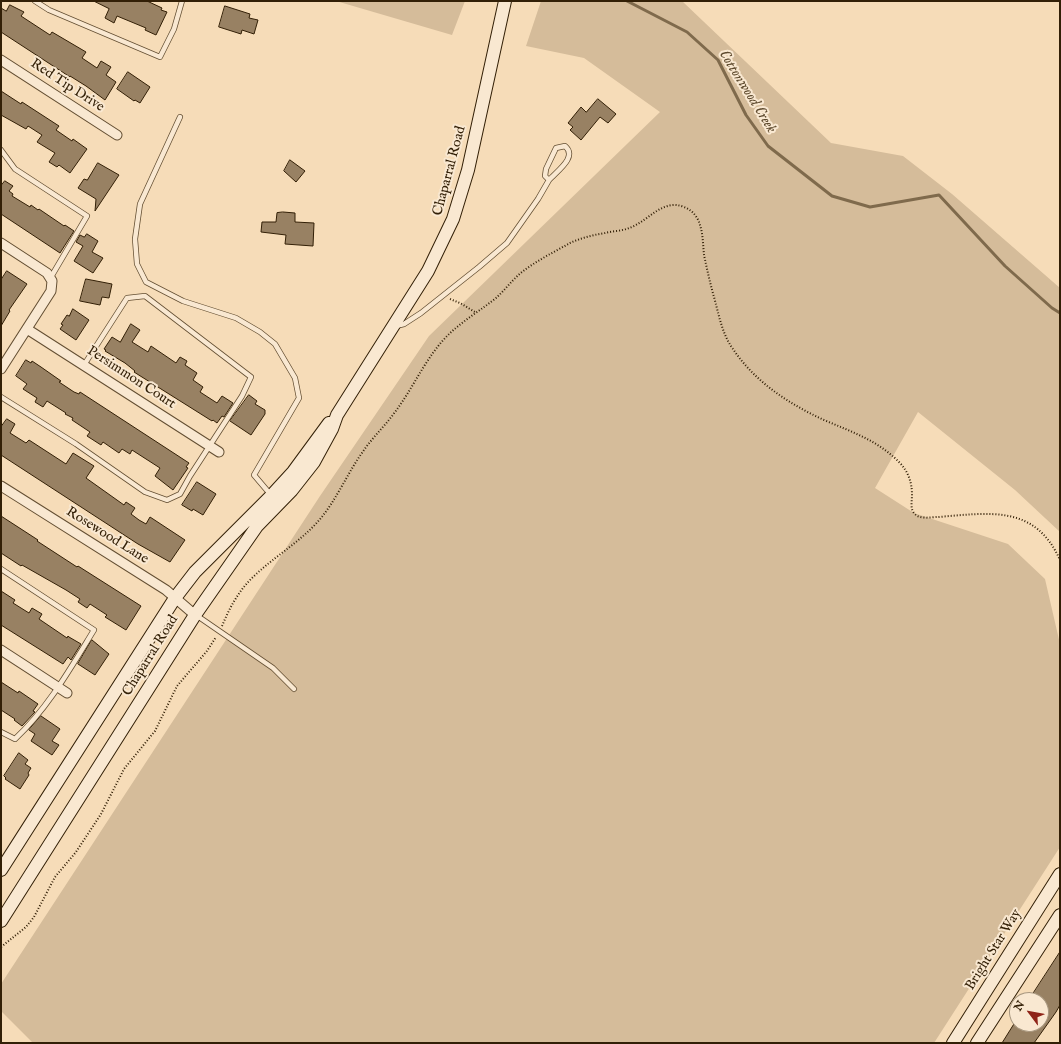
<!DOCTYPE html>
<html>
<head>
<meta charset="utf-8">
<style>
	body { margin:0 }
	#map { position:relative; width:1061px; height:1044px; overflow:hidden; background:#f6dcb8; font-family:"IM FELL English",serif }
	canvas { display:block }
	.frame { position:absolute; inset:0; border:2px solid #321f06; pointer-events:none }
	.north { position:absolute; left:1009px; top:992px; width:40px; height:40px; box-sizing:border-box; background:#f9e8d1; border:1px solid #a99880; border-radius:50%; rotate:302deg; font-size:11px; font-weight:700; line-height:16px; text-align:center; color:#321f06 }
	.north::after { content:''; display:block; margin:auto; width:14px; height:18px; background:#8f2418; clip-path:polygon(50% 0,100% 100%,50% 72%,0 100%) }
</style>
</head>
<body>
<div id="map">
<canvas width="1061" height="1044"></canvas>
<div class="frame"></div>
<div class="north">N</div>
</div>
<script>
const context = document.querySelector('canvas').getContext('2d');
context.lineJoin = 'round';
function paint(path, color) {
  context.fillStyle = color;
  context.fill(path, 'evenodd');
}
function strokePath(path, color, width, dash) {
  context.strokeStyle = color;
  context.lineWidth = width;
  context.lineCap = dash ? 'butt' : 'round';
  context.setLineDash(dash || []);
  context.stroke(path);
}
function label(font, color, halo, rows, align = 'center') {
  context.font = font + ' "IM FELL English",serif';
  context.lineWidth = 4;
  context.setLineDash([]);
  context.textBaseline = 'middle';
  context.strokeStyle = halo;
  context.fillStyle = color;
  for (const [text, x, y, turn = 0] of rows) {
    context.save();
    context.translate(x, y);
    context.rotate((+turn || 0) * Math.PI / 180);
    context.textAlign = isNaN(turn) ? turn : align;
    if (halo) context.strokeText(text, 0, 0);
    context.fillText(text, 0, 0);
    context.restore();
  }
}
paint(new Path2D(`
	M336,1H465L452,35Z
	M541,1H682L831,143L903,156L952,194L1060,288V532L1015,490L918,412L875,488L914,513L1008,544L1045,579L1060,644V847L934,1043H33L1,1011V984L320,496L429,336L660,112L584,58L526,46Z`), '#d5bc9a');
strokePath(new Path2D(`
	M627,1L687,32L718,60L746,115L768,146L832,196L870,207L939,195L1005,266L1052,308L1060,313`), '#7f6a4c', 3);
const building = new Path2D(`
	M94,1H147L162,8L161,10L167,12L156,35L145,30L146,28L117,16L114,23L105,18L109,9Z
	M10,5L24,12L21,16L50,35L52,32L86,52L82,58L97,68L101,61L111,67L106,75L116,82L105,100L86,86L70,76V77L1,32V8L6,11Z
	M225,6L250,14L249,18L258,20L254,34L242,30L241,34L219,27Z
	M128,72L150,87L140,103L135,100L134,101L117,89Z
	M1,91L21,104L22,102L59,126L56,130L72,141L73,139L87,149L70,173L59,165L57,167L49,162L55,153L37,142L42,135L28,126L26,129L1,115Z
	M598,99L616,114L608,123L600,117L581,140L570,130L573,127L568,123L581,107L586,112Z
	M290,160L305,171L296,182L284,171Z
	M98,163L119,175L95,211L96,199L78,188L84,179L87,180Z
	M5,181L13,186L9,191L13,194L12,196L30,207L31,205L38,210L39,209L64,226L65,225L74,231L60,253L1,214V186Z
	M283,212L295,213V222L314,223L313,246L285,244L286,235L261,232L262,222H276L277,213Z
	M87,234L98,241L92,252L103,258L93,273L74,261L83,246L76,242L80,235L84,237Z
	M7,271L27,284L9,310L10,311L1,326V280Z
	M86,279L112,284L109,298L102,297L100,305L80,301Z
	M73,309L89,320L76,340L60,329L63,325L61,324L67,315L69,316Z
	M131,324L140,330L132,342L148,352L151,346L176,363L180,357L187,361L185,365L197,373L193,380L203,387L200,392L217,403L222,396L233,403L224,417L222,416L217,423L213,420L212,421L134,372L135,371L125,363L105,351L106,350L104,349L112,337L120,342Z
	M26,360L31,363L32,361L41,367L61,381L59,382L74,392L79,394L80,392L189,463L186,467L188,468L173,490L155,476L160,468L132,450L130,454L122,449L119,453L103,442L101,445L87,436L90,432L72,420L73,418L65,414L66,413L47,401L43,407L35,402L37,398L23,389L27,384L16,376Z
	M249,395L257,401L255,404L265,410V414L251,435L230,421Z
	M7,419L15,424L10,433L26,443L29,440L66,464L73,453L94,466L86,478L124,505L126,502L135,508L131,514L139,520L146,524L150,517L185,540L170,562L138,544L1,455V427Z
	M197,482L216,494L203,515L193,509L192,511L182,505Z
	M1,516L38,540L37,541L77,567L78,566L141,606L126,630L105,617L107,615L90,604L87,608L78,602L80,599L66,590L22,565L21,566L1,553Z
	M1,591L15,600L13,603L29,613L32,608L42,614L39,619L67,638L68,636L69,637L81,644L71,660L68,657L63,664L1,625Z
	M92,640L109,654L95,675L78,664Z
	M1,682L18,693L19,691L38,704L33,711L35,712L22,726L14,720L15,719L1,710Z
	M41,716L60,729L52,741L59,745L52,755L31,741L35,734L29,730Z
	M19,753L28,760L25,764L31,768L28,773L29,775L20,789L5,779L6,778L4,776Z
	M1060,952V1005L1056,1012L1034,1043H1002L1017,1019V1024H1041V1000H1036L1031,997Z`);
paint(building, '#988163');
strokePath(building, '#321f06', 1);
const lane = new Path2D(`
	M35,1L49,10L160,57L174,29L182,1
	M180,117L140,204L135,239L137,264L146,282L183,301L236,318L260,332L275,344L295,378L299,398L254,475L271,495
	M1,150L15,169L87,216L51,277
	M396,326L404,324L421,313L479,267L507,243L538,199L549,180L545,176L546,169L556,148L565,146C578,157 557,171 549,180
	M1,397L76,444L145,492L167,500L180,494L190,476L242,396L251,377L145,296L127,298L84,365
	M1,569L94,630C70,669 48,708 15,739L1,732
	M196,615L273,668L294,689`);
const street = new Path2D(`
	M1,60L117,135
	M1,243L47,273L52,281L51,291L1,369
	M27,329L219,452
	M1,486L166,590L195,615
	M1,650L67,693`);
const secondary = new Path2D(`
	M1,870L175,598L195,572L271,496L293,472L329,423
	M1,921L195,615L248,539L257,526L292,490L314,462L332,429L337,415L428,271L453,219L468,170L505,1
	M953,1043L1060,874
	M977,1043L1060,915`);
strokePath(lane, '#634e32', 6);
strokePath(street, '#634e32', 11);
strokePath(secondary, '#321f06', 14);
strokePath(new Path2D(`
	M450,299L460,303L475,312
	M222,626C229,609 238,592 251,579C273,557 301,542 321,518C338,497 348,472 364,450C373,437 385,426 395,412C411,391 422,366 439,345C455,325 476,314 496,298C505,290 512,280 522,272C536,261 554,252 570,243C581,238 593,235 605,233C613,231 622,231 629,228C648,222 662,198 684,207C692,210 698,217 700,225C703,234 703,245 704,255C707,269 710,283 714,297C719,315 722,334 733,349C755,382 789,404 824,420C852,432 877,440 899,462C908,471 912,482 912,495C912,501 910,508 914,513C919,520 931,517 938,517C989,513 1035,504 1060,560
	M1,947L26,927L34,917L55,877L76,852L101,814L124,769L155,731L177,686L207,651L216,637`), '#321f06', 2, [1, 2]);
strokePath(lane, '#f9e8d1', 4.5);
strokePath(street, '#f9e8d1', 9);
strokePath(secondary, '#f9e8d1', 12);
label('14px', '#321f06', '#f9e8d1', [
	["Red Tip Drive",67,86,33],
	["Chaparral Road",450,171,-75],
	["Persimmon Court",131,378,33],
	["Rosewood Lane",107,536,32],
	["Chaparral Road",151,656,-58],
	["Bright Star Way",994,950,-58]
]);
label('italic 15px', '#5f4b2f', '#f9e8d1', [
	["Cottonwood Creek",747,92,58]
]);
</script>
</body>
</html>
